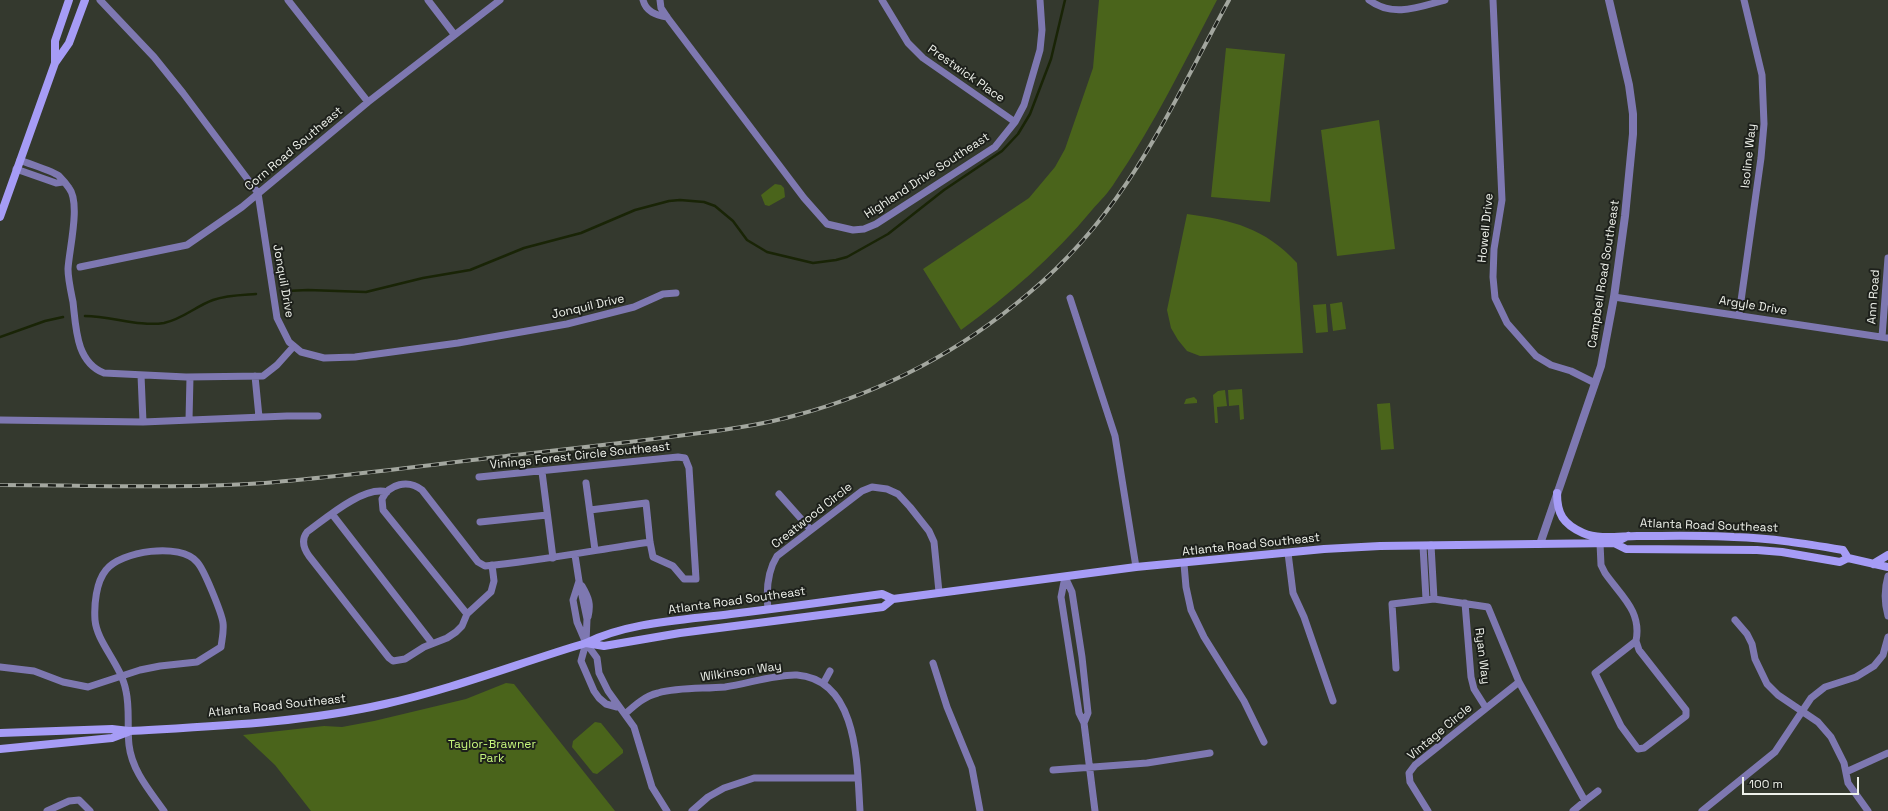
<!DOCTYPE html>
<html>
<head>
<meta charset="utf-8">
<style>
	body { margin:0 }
	#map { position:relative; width:1888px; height:811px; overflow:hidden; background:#34392e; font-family:"Space Grotesk",sans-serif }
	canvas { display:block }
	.scale { position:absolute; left:1742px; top:777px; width:117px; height:18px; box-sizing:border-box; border:2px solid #eef1ea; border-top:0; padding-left:5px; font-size:12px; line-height:14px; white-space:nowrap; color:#eef1ea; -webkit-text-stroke:3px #1d201b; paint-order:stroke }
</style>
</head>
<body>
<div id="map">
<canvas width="1888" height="811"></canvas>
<div class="scale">100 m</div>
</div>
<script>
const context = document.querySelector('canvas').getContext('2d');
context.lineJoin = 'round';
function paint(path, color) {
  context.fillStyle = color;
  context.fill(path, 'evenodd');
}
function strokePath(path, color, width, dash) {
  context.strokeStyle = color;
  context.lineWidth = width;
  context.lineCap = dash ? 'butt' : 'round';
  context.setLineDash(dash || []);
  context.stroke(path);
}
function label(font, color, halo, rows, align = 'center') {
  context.font = font + ' "Space Grotesk",sans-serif';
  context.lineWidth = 4;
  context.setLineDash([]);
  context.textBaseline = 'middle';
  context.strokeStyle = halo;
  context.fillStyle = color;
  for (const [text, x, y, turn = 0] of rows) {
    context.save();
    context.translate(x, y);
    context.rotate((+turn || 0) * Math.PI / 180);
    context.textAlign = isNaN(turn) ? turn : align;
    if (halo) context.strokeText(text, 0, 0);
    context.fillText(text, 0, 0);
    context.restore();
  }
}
paint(new Path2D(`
	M1099,0H1217C1185,61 1154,125 1115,182C1109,192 1100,201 1092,210C1054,256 1009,295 961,330L923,269L1029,198L1055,167L1065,149L1093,68Z
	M1226,48L1285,54L1270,202L1211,197Z
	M1379,120L1395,249L1337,256L1321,130Z
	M775,184L781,185L784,188L785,197L769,206L765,205L761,195Z
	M1187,214C1232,220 1265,228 1297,263L1303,353L1200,356L1187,351L1178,340L1171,328L1167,310Z
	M1342,302L1346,329L1333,331L1330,304Z
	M1326,304L1328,332L1316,333L1313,305Z
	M1242,389L1244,419L1240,420L1239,405L1229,406L1228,390Z
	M1225,390L1227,406L1217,407L1218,423H1215L1213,395L1218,391Z
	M1194,397L1197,400V403L1184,404L1186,399Z
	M1390,403L1394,449L1381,450L1377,404Z
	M506,683L514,684L615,811H311L275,765L243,735L324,726L342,727L374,721L466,699Z
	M595,722L601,723L623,750V753L597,774L593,773L572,747L573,741Z`), '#4a641b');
strokePath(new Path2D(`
	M287,291L308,290L366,292L423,278L470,270L524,248L581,233L635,210L669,201L680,200L704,202L715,206L733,221L747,240L767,252L813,263L836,260L847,257L888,234L944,190L1002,151L1018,134L1030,114L1051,59L1065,0
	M85,316C111,316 139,327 164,323C183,319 196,306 213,300C227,295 242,295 256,294
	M0,337L45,321L63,317`), '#192406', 2.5);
strokePath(new Path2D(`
	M100,0L154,57L183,93L258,193L277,318L289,342L301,352L324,358L355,357L458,343L567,324L634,307L663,294L676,293
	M288,0L368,102
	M428,0L454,34
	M643,0C646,12 656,15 667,17
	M660,0L661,8L667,17L804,198L827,224L853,230L864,229L876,224L995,147L1015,122L1024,105L1040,50L1042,30L1040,0
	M882,0L908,43L923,58L1015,122
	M1369,0C1393,18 1419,7 1445,0
	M1493,0L1502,200L1494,249L1493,277L1495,298L1507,323L1536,356L1551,365L1571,371L1595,383
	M20,160C29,164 53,171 59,176C62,179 67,185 69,188C81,203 69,250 68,269C68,279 71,292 73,302C76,328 76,362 104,373L186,377L263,376L277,365L294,346
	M16,169L56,183L63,182
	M80,267L187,245L242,207L368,102L500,0
	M1614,297L1888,338
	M1070,298L1115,436L1136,567
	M1739,315L1761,158L1764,124L1762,75L1744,0
	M1882,337L1888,258
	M141,375L143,422
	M255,376L259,417
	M0,420L143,422L287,416H318
	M189,420L190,377
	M542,472L553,558
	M479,477L678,457L685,458L689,468L696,579H684L673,566L653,557L650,542L646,503L590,510
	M586,483L595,550
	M387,492C364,485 325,519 307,532C301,540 304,549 309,556L389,658L393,661L405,659L424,647L447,638L456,632L462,626L467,614L491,592L494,581L492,565
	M779,494L811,530
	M332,514L432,643
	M480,522L547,515
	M1600,543L1601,565L1605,573C1621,596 1642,611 1636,641
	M1431,545L1434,599
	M1423,546L1426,599
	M1288,553L1293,593L1304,617L1333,701
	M575,555L579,581L587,619L586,643L581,661L594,691L599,698L606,704L617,707
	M1184,564L1186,587L1191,610L1204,637L1244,701L1264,742
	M1888,576C1884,590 1884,602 1888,616
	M1065,577L1061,597L1079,713L1084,723L1095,811
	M1065,577L1072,592L1082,657L1088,713L1084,723
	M579,581L573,600L577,622L586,643L597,658L599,673L608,691L634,727L652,787L667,811
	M582,586C589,598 591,604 588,617
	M1465,603L1471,677L1474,689L1486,708
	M768,609C766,590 767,572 777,556L862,491L872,487L887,489L898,494L910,507L929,531L934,542L939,592
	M467,614L383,510L382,499C389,484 408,479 422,490L478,562L485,566C540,561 595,550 650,542
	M1735,620L1747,634L1752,644L1755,659L1767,684L1778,695L1818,722L1831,737L1844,763L1848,783L1868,811
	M1636,641L1639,650L1686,710V716L1644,748L1638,749L1621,726L1595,673Z
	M933,663L947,707L972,768L980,811
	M0,667L34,671L63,682L88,687L140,670L160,666L197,662L221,647C222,639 224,631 223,623C222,614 204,569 197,562C181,542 120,551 106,570C96,582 94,605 95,620C97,643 121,664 126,691C130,709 127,727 129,745C132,771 150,791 164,811
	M1396,668L1392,604L1434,599L1488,607L1519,682L1585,801L1598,791
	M823,684L830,671
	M625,714C635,705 645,696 658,693C679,687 703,689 725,687C747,684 776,674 797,675C859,680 857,766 860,811
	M1053,770L1147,763L1210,753
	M1846,772L1888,753
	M47,811L69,801L79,800L90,811
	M692,811L708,797L724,788L754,778H857
	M1428,811L1410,782L1409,773L1415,765L1519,682
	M1573,811L1585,801
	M1702,811L1775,752L1811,698L1825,687L1856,677L1874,666L1883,655L1888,637`), '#7e78b1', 7);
strokePath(new Path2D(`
	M1540,544L1601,366L1614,297L1625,216L1633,134V114L1629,85L1609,0`), '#7e78b1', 8);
strokePath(new Path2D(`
	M55,63V41L69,0
	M0,217L55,63L69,43L85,0
	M1557,493C1557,514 1563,524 1583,533C1599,540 1620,536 1637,536C1669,536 1702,535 1734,537C1771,538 1807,544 1843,550L1848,558
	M1614,543L1626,549L1757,550L1782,552L1840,562L1848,558L1888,567
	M1873,564L1888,555
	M586,643L604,646L680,633L883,607L893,599
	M0,733L112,729L129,731C215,726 301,723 385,704C453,689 519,663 586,643C628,622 684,620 731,614C781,608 832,601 882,594L893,599L1136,567L1324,549L1380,546L1614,543L1628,536
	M0,749L112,738L128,732`), '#a69cf6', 8);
const rail = new Path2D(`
	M0,485C88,485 177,489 265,483C348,476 431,465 514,455C568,449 623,443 677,436C717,431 758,426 797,415C883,392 962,350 1029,293C1127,212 1170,108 1229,0`);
strokePath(rail, '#a3a79f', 4);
strokePath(rail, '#1d201b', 2.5, [8]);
label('12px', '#eef1ea', '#1d201b', [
	["Prestwick Place",966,74,35],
	["Corn Road Southeast",294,149,-40],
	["Isoline Way",1749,156,-84],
	["Highland Drive Southeast",927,176,-33],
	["Howell Drive",1486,228,-84],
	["Campbell Road Southeast",1604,274,-81],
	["Jonquil Drive",283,281,80],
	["Ann Road",1874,297,-86],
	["Argyle Drive",1753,306,9],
	["Jonquil Drive",588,307,-13],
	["Vinings Forest Circle Southeast",580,456,-6],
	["Creatwood Circle",812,516,-38],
	["Atlanta Road Southeast",1709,526,2],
	["Atlanta Road Southeast",1251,545,-6],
	["Atlanta Road Southeast",737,601,-8],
	["Ryan Way",1482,656,83],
	["Wilkinson Way",741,672,-8],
	["Atlanta Road Southeast",277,706,-6],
	["Vintage Circle",1440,732,-40]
]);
label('12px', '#c6f67c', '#1d201b', [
	["Taylor-Brawner",492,745],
	["Park",492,759]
]);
</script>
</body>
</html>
